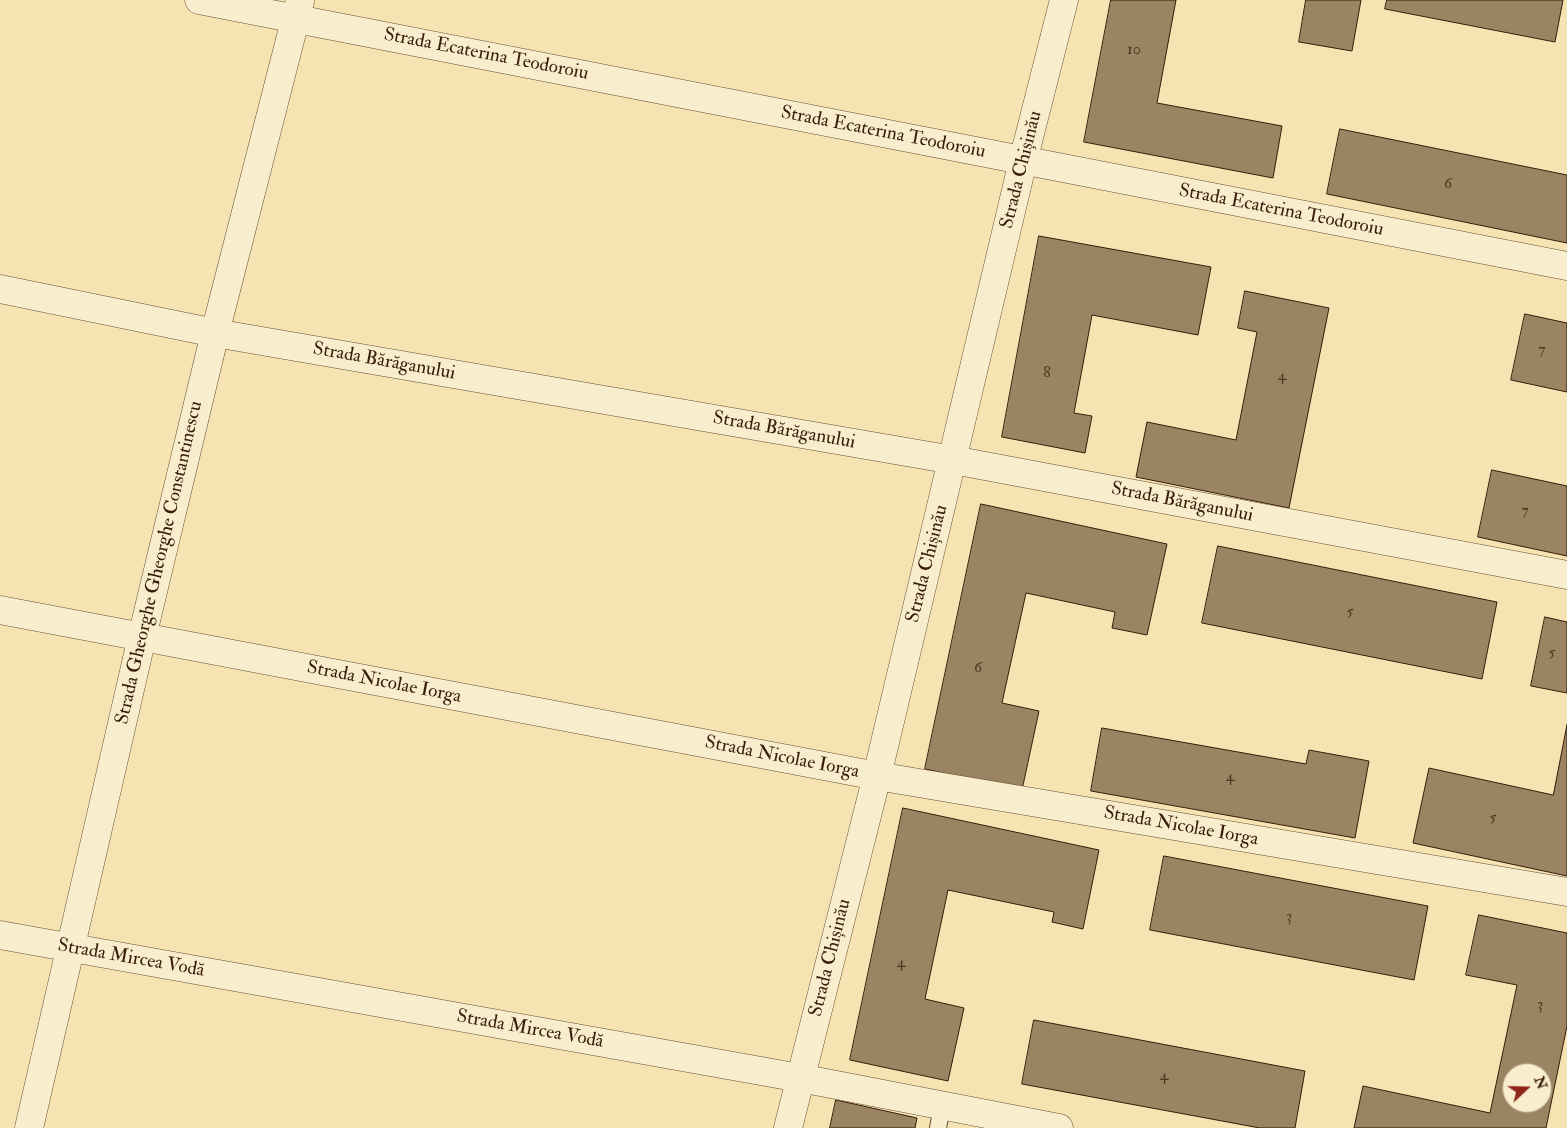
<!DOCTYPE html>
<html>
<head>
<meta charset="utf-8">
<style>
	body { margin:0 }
	#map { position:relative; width:1567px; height:1128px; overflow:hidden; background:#f5e4b2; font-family:"IM FELL Double Pica",serif }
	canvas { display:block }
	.north { position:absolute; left:1502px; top:1063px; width:50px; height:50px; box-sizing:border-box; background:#f8edcd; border:1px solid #ab997f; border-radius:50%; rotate:69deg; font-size:14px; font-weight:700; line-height:20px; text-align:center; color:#371c0a }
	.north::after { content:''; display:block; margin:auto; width:18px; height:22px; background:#8f2418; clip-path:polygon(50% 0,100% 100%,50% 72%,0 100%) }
</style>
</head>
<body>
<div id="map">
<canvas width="1567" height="1128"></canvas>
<div class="north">N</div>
</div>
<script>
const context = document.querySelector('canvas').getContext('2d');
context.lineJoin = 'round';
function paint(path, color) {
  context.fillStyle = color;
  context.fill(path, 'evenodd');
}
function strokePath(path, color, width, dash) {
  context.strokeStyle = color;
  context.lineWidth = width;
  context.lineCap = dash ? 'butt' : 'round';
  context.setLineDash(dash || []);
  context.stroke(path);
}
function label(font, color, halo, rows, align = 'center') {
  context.font = font + ' "IM FELL Double Pica",serif';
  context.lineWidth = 4;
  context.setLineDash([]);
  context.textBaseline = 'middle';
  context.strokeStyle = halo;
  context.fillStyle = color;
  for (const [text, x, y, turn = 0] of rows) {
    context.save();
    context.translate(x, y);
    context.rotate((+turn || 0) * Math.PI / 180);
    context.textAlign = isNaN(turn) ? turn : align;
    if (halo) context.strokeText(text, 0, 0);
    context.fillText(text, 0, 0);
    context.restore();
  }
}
const building = new Path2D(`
	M1111,0H1176L1157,103L1282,126L1273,178L1084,142Z
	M1306,0H1361L1352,51L1299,42Z
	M1387,0H1563L1555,42L1385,9Z
	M1340,129L1567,175V243L1327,194Z
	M1039,236L1211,267L1198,335L1092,315L1074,413L1092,416L1085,453L1002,437Z
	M1245,291L1329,308L1289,508L1136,477L1147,422L1236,440L1257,332L1238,328Z
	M1525,314L1567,323V392L1511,380Z
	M1492,470L1567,486V556L1478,537Z
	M981,504L1167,544L1147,635L1112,628L1115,612L1026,593L1002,703L1039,711L1022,790L925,769Z
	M1218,546L1497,602L1482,679L1202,623Z
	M1545,617L1567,622V693L1531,686Z
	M1567,725V876L1413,843L1429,768L1553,795Z
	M1102,728L1306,764L1309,750L1369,761L1355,838L1091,791Z
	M903,808L1099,850L1083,929L1052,922L1054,912L948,890L925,999L964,1008L948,1081L850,1060Z
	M1164,856L1428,906L1414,980L1150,930Z
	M1479,915L1567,933V1026L1546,1128H1354L1363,1086L1490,1113L1517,985L1466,975ZM1512,1073H1542V1103H1512Z
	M1034,1020L1305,1071L1295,1128H1260L1022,1084Z
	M836,1100L917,1118L915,1128H830Z`);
paint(building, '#9a8461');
strokePath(building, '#371c0a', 1);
const service = new Path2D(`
	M938,1128L942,1107`);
const minor = new Path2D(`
	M199,0L1567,266
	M0,289L215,333L953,460L1567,575
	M0,610L877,776L1567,892
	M0,935L800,1078L1059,1128
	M29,1128L142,637L215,333L300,1
	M788,1128L877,776L1023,161L1064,0`);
strokePath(service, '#664e34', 18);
strokePath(minor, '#664e34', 29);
strokePath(service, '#f8edcd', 16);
strokePath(minor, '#f8edcd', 28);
label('16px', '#503620', null, [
	["10",1134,51],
	["6",1448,185],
	["7",1542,351],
	["8",1047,374],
	["4",1282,377],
	["7",1525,512],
	["5",1350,613],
	["5",1552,654],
	["6",978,669],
	["4",1230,778],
	["5",1493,819],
	["3",1289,918],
	["4",901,964],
	["3",1540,1006],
	["4",1164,1077]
]);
label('19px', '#371c0a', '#f8edcd', [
	["Strada Ecaterina Teodoroiu",486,55,11],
	["Strada Ecaterina Teodoroiu",883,133,11],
	["Strada Chișinău",1022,170,-76],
	["Strada Ecaterina Teodoroiu",1281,211,11],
	["Strada Bărăganului",384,362,10],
	["Strada Bărăganului",784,431,10],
	["Strada Bărăganului",1182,503,11],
	["Strada Gheorghe Gheorghe Constantinescu",160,563,-77],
	["Strada Chișinău",928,564,-76],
	["Strada Nicolae Iorga",384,683,11],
	["Strada Nicolae Iorga",782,758,11],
	["Strada Nicolae Iorga",1181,827,10],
	["Strada Chișinău",831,958,-76],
	["Strada Mircea Vodă",131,959,10],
	["Strada Mircea Vodă",530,1030,10]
]);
</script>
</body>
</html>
